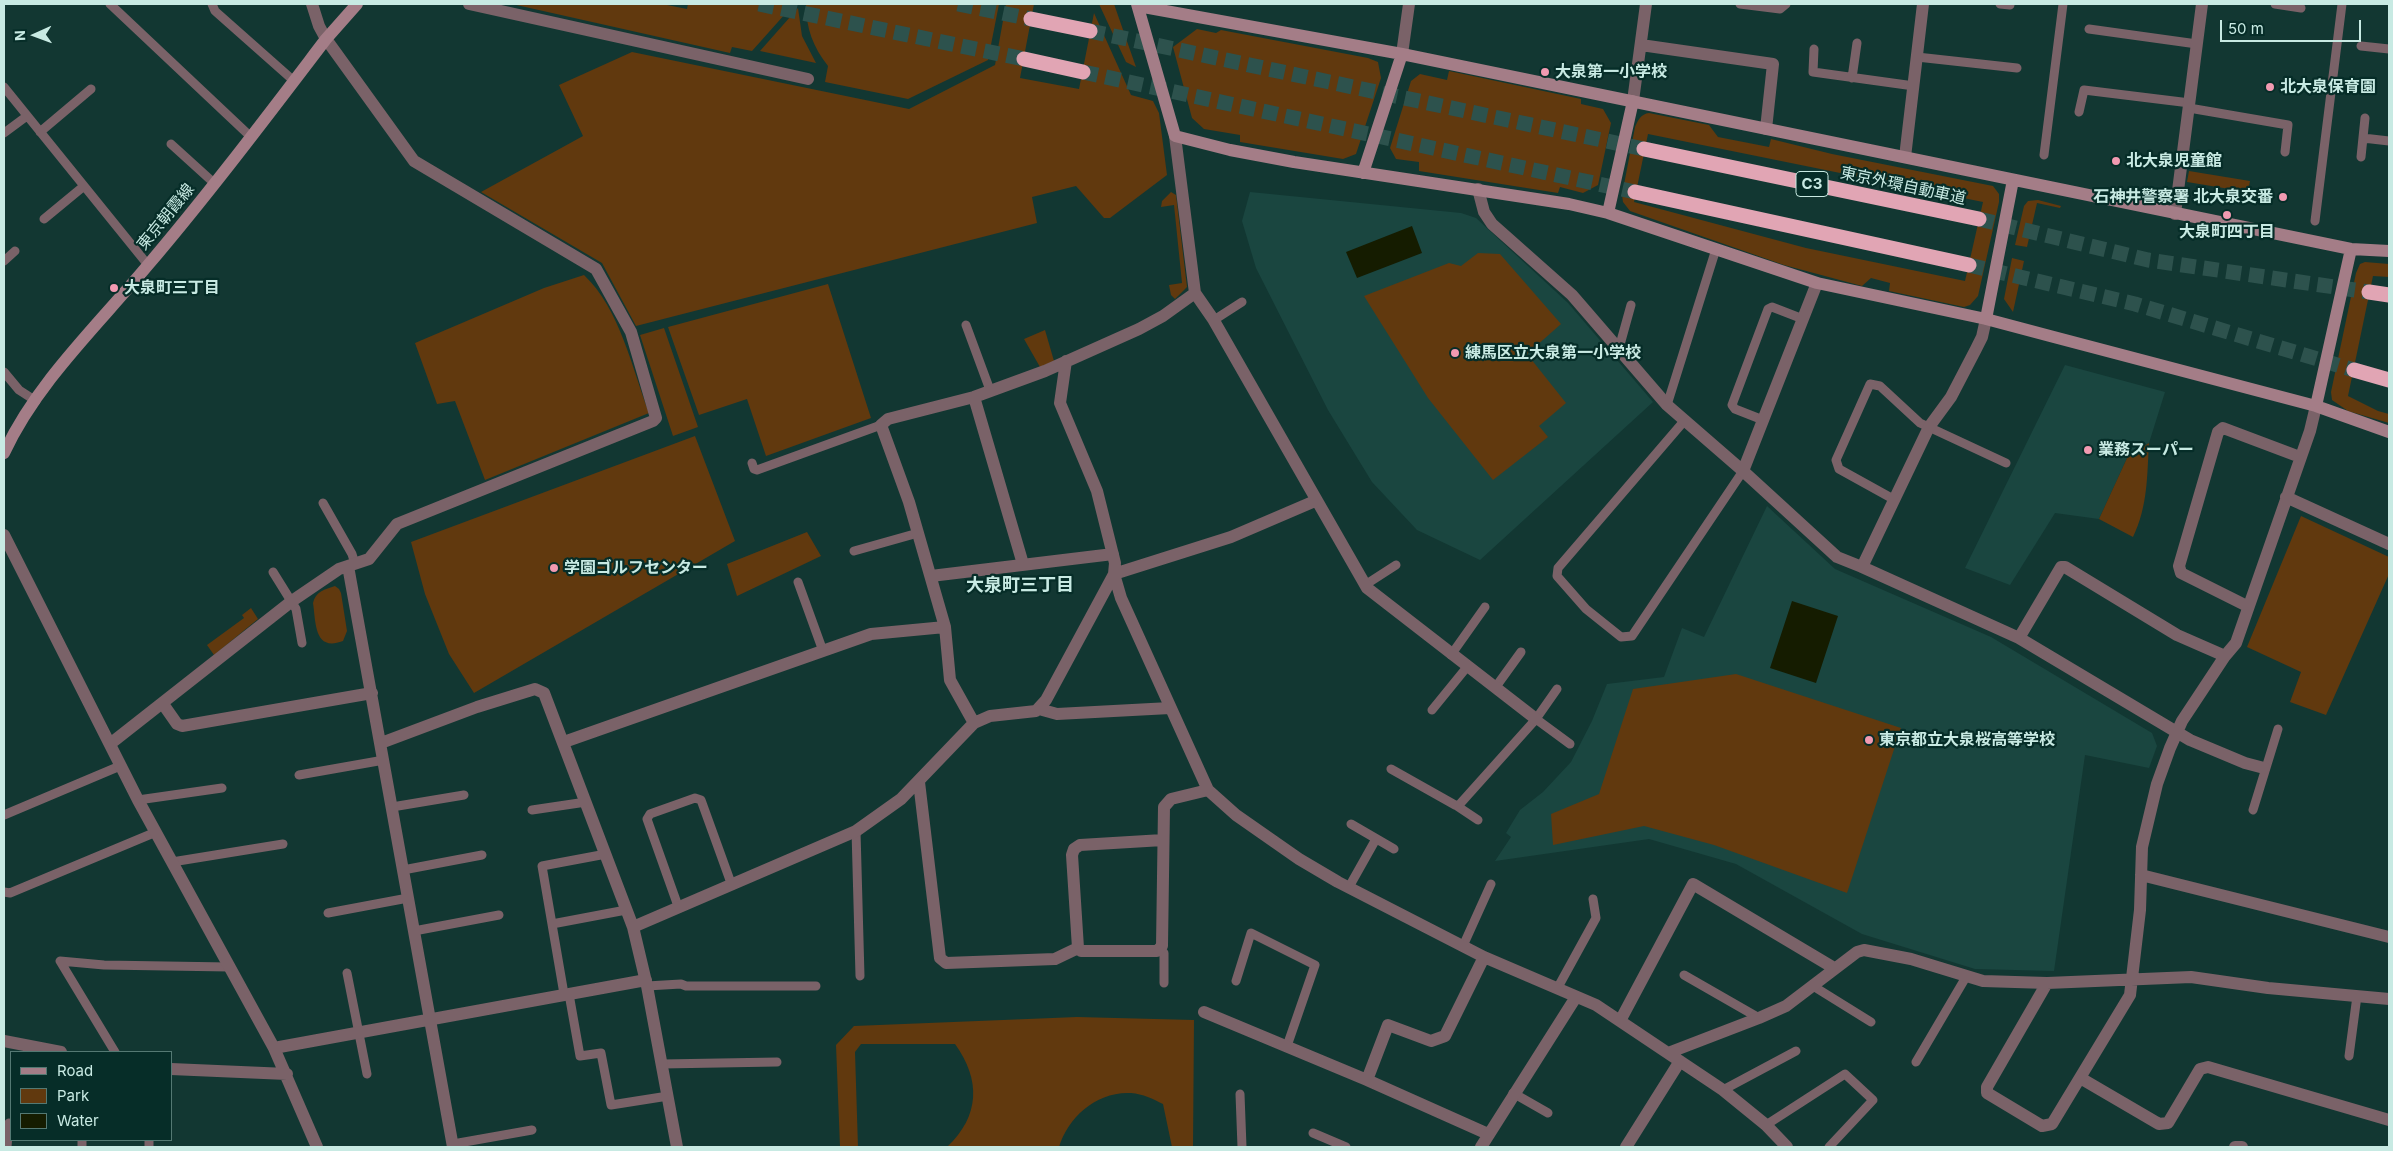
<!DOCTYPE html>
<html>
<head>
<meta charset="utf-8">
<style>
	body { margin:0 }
	#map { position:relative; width:2393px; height:1151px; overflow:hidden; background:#123732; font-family:Inter,sans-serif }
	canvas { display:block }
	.frame { position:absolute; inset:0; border:5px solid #c8eae3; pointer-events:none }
	.legend { position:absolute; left:10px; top:1051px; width:162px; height:90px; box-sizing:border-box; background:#062d28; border:1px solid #547973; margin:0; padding:6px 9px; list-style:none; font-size:15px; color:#c8eae3 }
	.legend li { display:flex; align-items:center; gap:10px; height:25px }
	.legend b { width:25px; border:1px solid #547973 }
	.north { position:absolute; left:10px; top:10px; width:50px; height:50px; -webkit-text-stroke:4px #062d28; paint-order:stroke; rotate:268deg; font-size:14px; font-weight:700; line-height:20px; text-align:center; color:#c8eae3 }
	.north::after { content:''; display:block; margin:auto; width:18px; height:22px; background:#c8eae3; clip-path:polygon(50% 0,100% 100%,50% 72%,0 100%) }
	.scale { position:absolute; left:2220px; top:20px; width:141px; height:22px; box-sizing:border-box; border:2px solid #c8eae3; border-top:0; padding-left:6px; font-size:15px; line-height:18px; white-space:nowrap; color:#c8eae3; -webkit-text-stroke:4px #062d28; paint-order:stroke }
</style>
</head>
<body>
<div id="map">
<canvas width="2393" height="1151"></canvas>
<div class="frame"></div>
<ul class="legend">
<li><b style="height:6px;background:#a47d87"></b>Road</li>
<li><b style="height:14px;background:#61390e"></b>Park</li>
<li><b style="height:14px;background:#151c00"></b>Water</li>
</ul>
<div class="north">N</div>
<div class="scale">50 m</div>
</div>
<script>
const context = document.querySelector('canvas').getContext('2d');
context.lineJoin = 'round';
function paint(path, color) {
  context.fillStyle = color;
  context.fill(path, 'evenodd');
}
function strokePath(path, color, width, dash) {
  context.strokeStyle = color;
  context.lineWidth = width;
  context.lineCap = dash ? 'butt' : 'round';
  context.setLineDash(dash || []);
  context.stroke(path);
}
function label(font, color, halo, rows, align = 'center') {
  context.font = font + ' Inter,"Noto Sans JP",sans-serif';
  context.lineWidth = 4.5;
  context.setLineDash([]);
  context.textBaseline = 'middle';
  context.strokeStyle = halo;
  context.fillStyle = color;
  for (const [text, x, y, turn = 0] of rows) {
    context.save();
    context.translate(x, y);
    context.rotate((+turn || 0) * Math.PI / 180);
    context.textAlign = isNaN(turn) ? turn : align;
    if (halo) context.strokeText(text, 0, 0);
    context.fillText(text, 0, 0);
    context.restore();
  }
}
paint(new Path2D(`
	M1250,192L1461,213L1476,218L1568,303L1653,402L1480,560L1417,530L1372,482L1328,410L1256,268L1242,221Z
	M2065,365L2165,392L2149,443L2128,456L2099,519L2055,513L2010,585L1965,568Z
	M1767,506L1835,569L1991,637L2152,733L2157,746L2149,768L2085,755L2054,971L1975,969L1862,934L1736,864L1649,839L1495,861L1511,837L1506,833L1520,810L1543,792L1571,762L1592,721L1607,684L1664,677L1682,628L1704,637Z`), '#1a4640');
paint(new Path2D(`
	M512,4H662L687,9L688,4H794L752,51L732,47L730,53Z
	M806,4H999L988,60L908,99L825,82L828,66C813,47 806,28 806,4Z
	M1006,4H1034L1020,78L1079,89L1094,13L1131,95L1153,101L1159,113L1167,175L1110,218H1104L1076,186L1032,197L1037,223L636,326L602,263L481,192L583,136L559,85L632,52L909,109L995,65Z
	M1099,4H1114L1136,67L1126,62Z
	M798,8L802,36L816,63L760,51Z
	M1197,29L1216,33L1221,30L1368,58L1378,62L1381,78L1356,154L1343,159L1240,142V135L1204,129L1192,118L1173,47Z
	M1449,71L1581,99V104L1603,109L1611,123L1598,185L1583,193L1560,187L1558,193L1419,171V162L1396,159L1390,148L1411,81L1420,74L1447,80Z
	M1649,113L1709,125L1718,137L1769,147L1771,139L1832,154L1993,186L1999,194V202L1978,296L1970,305L1964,307L1889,291L1890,283L1871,278L1862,286L1784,265L1630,211L1623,202L1622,195L1635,127C1638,120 1641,114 1649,113ZM1648,134L1983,202L1965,281L1806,248L1634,202Z
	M2189,171L2250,181L2248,192L2187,182Z
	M1171,192L1176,195L1187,287L1175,299L1171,295L1169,285L1182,283L1174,205L1161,207L1162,201Z
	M2038,200L2061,206L2060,208L2037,203L2027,247L2015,245L2024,206L2028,201Z
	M1478,253L1500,254L1561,324L1527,354L1566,403L1539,426L1548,437L1493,480L1428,398L1364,296L1449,263L1461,266Z
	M2012,258L2024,261L2013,312L2004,299Z
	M2365,262L2389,264V277L2373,276L2348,396L2378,411L2389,414V423L2348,411L2332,400L2331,392L2356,273L2360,264Z
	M584,275C620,309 632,368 649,413L485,480L455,401L437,404L415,343L544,288Z
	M828,284L871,418L766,456L747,399L699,415L668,327Z
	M664,328L698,427L673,436L640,335Z
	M1045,330L1054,361L1040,367L1024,339Z
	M695,436L735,541L474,693L449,654L425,594L411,542Z
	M2149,443C2147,476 2148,506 2133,537L2099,519L2128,456Z
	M2301,516L2389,557V574L2326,715L2290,702L2301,672L2247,647Z
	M807,532L821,556L737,596L727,564Z
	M335,586L339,589L341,593L347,631L343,641C314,652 316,623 313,603C315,592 325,589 335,586Z
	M251,608L258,619L214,655L207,645L244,618L242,615Z
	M1736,674L1901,728L1847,893L1714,845L1644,826L1553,845L1551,814L1599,794L1633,689Z
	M1077,1017L1194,1020L1193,1147H1172L1163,1104C1153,1099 1143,1094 1131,1093C1097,1091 1068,1117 1059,1147H947C980,1116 981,1080 955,1044H861L855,1052L858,1147H840L836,1045L854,1026Z`), '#61390e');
paint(new Path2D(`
	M1412,226L1422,253L1357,278L1346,252Z
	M1792,601L1838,616L1816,683L1770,668Z`), '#151c00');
strokePath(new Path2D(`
	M759,4L1024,59
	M958,4L1031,19
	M1090,31L1644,149
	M1083,72L1635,192
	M1979,219L2148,260L2369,292
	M1969,265L2135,304L2354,370`), '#2d524d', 15, [15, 8]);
strokePath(new Path2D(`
	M110,4L251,137
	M212,4L215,11L294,81
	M1740,4L1780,9L1786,4
	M2000,4L2010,5
	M2275,4L2301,8
	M2089,29L2197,44
	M2361,46L2389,49
	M1814,49L1813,72L1914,86
	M1917,57L2017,68
	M1852,78L1857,43
	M4,87L148,265
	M2189,108L2288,125L2285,152
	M2079,112L2084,90L2190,103
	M40,132L91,89
	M4,133L27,116
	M2363,138L2389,141
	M171,144L214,183
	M2044,155L2063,4
	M2361,157L2365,118
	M44,219L84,186
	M2315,221L2342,4
	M4,261L15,251
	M1214,320L1242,302
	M966,325L990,390
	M1616,346L1621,341L1631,305
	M4,372L19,390L36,401
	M1667,405L1716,249
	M1685,420L1558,568L1557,576L1586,609L1621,637L1632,636L1743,471
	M1763,420L1735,409L1732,405L1768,309L1772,307L1803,319
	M752,463L754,469L757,470L881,425
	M1895,500L1839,469L1836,460L1870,384L1880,386L1920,423L2006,463
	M323,503L352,554L355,564
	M854,551L918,533
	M273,572L296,609L302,643
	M798,582L823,651
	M1365,585L1396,565
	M1451,655L1485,607
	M1495,688L1521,652
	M1432,710L1467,667
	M1536,719L1570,744
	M1391,769L1455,805H1459L1536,719L1557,689
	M299,775L384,760
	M138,800L222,788
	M1457,806L1478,820
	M392,807L464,795
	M532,810L586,802
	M2253,810L2278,729
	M4,815L120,766
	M1351,824L1394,849
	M856,831L860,976
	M172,862L283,844
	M403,870L482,855
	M1349,887L1376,839
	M4,892L10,893L156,832
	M678,906L647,819L650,814L695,798L701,800L731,883
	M328,913L408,898
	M552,924L626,910
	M414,931L499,915
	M1463,946L1491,884
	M1160,949L1164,953V983
	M347,973L367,1074
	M1684,975L1759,1018
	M1236,981L1251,933L1315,965L1287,1046
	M647,986L681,984L686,986H816
	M1813,986L1871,1022
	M1557,989L1596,918L1593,899
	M564,994L542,866L606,854
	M569,994L580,1056L601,1053L611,1105L668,1096
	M115,1052L60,961L104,965L229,967
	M2349,1056L2357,996
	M1916,1062L1966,977
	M662,1064L777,1062
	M1723,1090L1796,1051
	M1513,1093L1548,1113
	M1240,1094L1242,1147
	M1766,1125L1845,1074L1873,1100L1829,1147
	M1313,1133L1346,1147
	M453,1144L532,1130
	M7,1147L9,1123
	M82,1147V1140
	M149,1147V1140`), '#7a6268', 9);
strokePath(new Path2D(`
	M469,4L808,79
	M1641,45L1773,64L1766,129
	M1402,54L1409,4
	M1633,101L1646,4
	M1175,136L1195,293L1213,319L1367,588L1536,719
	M1905,157L1923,4
	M1478,189L1484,212L1492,224L1572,295L1667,405L1743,471L1837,557L1862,567L2019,638L2190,740L2245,763L2264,768
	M2175,214L2202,4
	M1066,361L1060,403L1097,491L1115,563L1114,574L1121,598L1208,790L1236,815L1299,859L1338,882L1484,957L1596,1005L1723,1090L1766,1125L1787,1147
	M974,397L1023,564
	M1743,471L1817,283
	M2286,497L2389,544
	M4,535L138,800L274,1048L317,1147
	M348,566L453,1147
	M1862,567L1929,427L1951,397L1976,349L1982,337L1986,319
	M931,576L1113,554
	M2247,606L2181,573L2179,566L2218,432L2223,428L2300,457
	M2019,638L2061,567H2065L2177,635L2225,656
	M163,704L177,724L182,726L372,693
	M1039,709L1057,714L1170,708
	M974,723L990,716L1036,711L1046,700L1114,574L1231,537L1315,501
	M564,742L871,634L945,627L909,502L881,425L888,419L974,397L1045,371L1139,329L1163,316L1195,293
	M381,743L477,707L535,689L544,693L633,927L647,986L677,1147
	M110,744L292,601L339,569L369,559L397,524L653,421L656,418L631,332L596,269L414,161L326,39L319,26L312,4
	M919,782L940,958L946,963L1055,959L1078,948L1081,951H1157L1162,946L1164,807L1171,799L1208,790
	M2141,875L2389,937
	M633,927L856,831L901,799L974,723L950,680L945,627
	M1078,948L1072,855L1074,849L1080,845L1163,840
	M2047,983L1987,1087V1093L2042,1126L2052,1124L2130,995L2140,910L2142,847L2157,784L2170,748L2182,721L2225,656L2236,643L2310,431L2316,406
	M1204,1012L1367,1080L1488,1134
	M1620,1021L1693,884L1834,968
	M4,1041L61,1052
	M274,1048L646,980
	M1668,1053L1759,1018L1786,1006L1857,952L1864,950L1911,959L1983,981L2047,983L2191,977L2268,988L2389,999
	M171,1069L287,1074
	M2082,1079L2159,1124L2168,1123L2200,1069L2208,1067L2389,1120
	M1367,1080L1388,1025L1431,1041L1445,1036L1484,957
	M1481,1147L1576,997
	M1626,1147L1680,1061
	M2235,1147H2242`), '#7a6268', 12);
strokePath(new Path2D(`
	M1137,4L1175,136L1230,150L1294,162L1569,204L1608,213L1817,283L1986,319L2050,336L2316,406L2389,432
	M1138,6L1402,54L2351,249L2389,251
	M1363,173L1402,54
	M1608,213L1633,101
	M1986,319L2013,180
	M2316,406L2351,249
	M4,453C37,382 98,325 148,265C210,192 268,115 326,39L357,4`), '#a47d87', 12);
strokePath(new Path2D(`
	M1031,19L1090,31
	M1024,59L1083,72
	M1644,149L1979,219
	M1635,192L1969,265
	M2369,292L2389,295
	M2354,370L2389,380`), '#e1a5b4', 15);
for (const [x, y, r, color] of [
	[1545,72,5,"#f19ab1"],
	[2270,87,5,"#f19ab1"],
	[2116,161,5,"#f19ab1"],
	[2283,197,5,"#f19ab1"],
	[2227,215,5,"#f19ab1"],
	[114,288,5,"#f19ab1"],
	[1455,353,5,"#f19ab1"],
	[2088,450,5,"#f19ab1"],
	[554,568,5,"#f19ab1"],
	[1869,740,5,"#f19ab1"]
]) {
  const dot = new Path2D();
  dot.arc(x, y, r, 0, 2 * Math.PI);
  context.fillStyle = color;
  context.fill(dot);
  strokePath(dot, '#062d28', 2);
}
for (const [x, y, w] of [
	[1812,184,32]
]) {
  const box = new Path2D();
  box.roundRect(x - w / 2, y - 12.5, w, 25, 4);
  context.fillStyle = '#062d28';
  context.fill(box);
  strokePath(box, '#c8eae3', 1);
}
label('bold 15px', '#c8eae3', null, [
	["C3",1812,184]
]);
label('bold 16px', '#c8eae3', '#062d28', [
	["大泉第一小学校",1555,72],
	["北大泉保育園",2280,87],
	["北大泉児童館",2126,161],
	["石神井警察署 北大泉交番",2273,197,"right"],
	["大泉町四丁目",2227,232,"center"],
	["大泉町三丁目",124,288],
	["練馬区立大泉第一小学校",1465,353],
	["業務スーパー",2098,450],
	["学園ゴルフセンター",564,568],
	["東京都立大泉桜高等学校",1879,740]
], 'left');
label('16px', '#c8eae3', '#062d28', [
	["東京外環自動車道",1903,186,12],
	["東京朝霞線",166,217,-51]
]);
label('bold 18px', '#c8eae3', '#062d28', [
	["大泉町三丁目",1020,586]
]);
</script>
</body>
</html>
